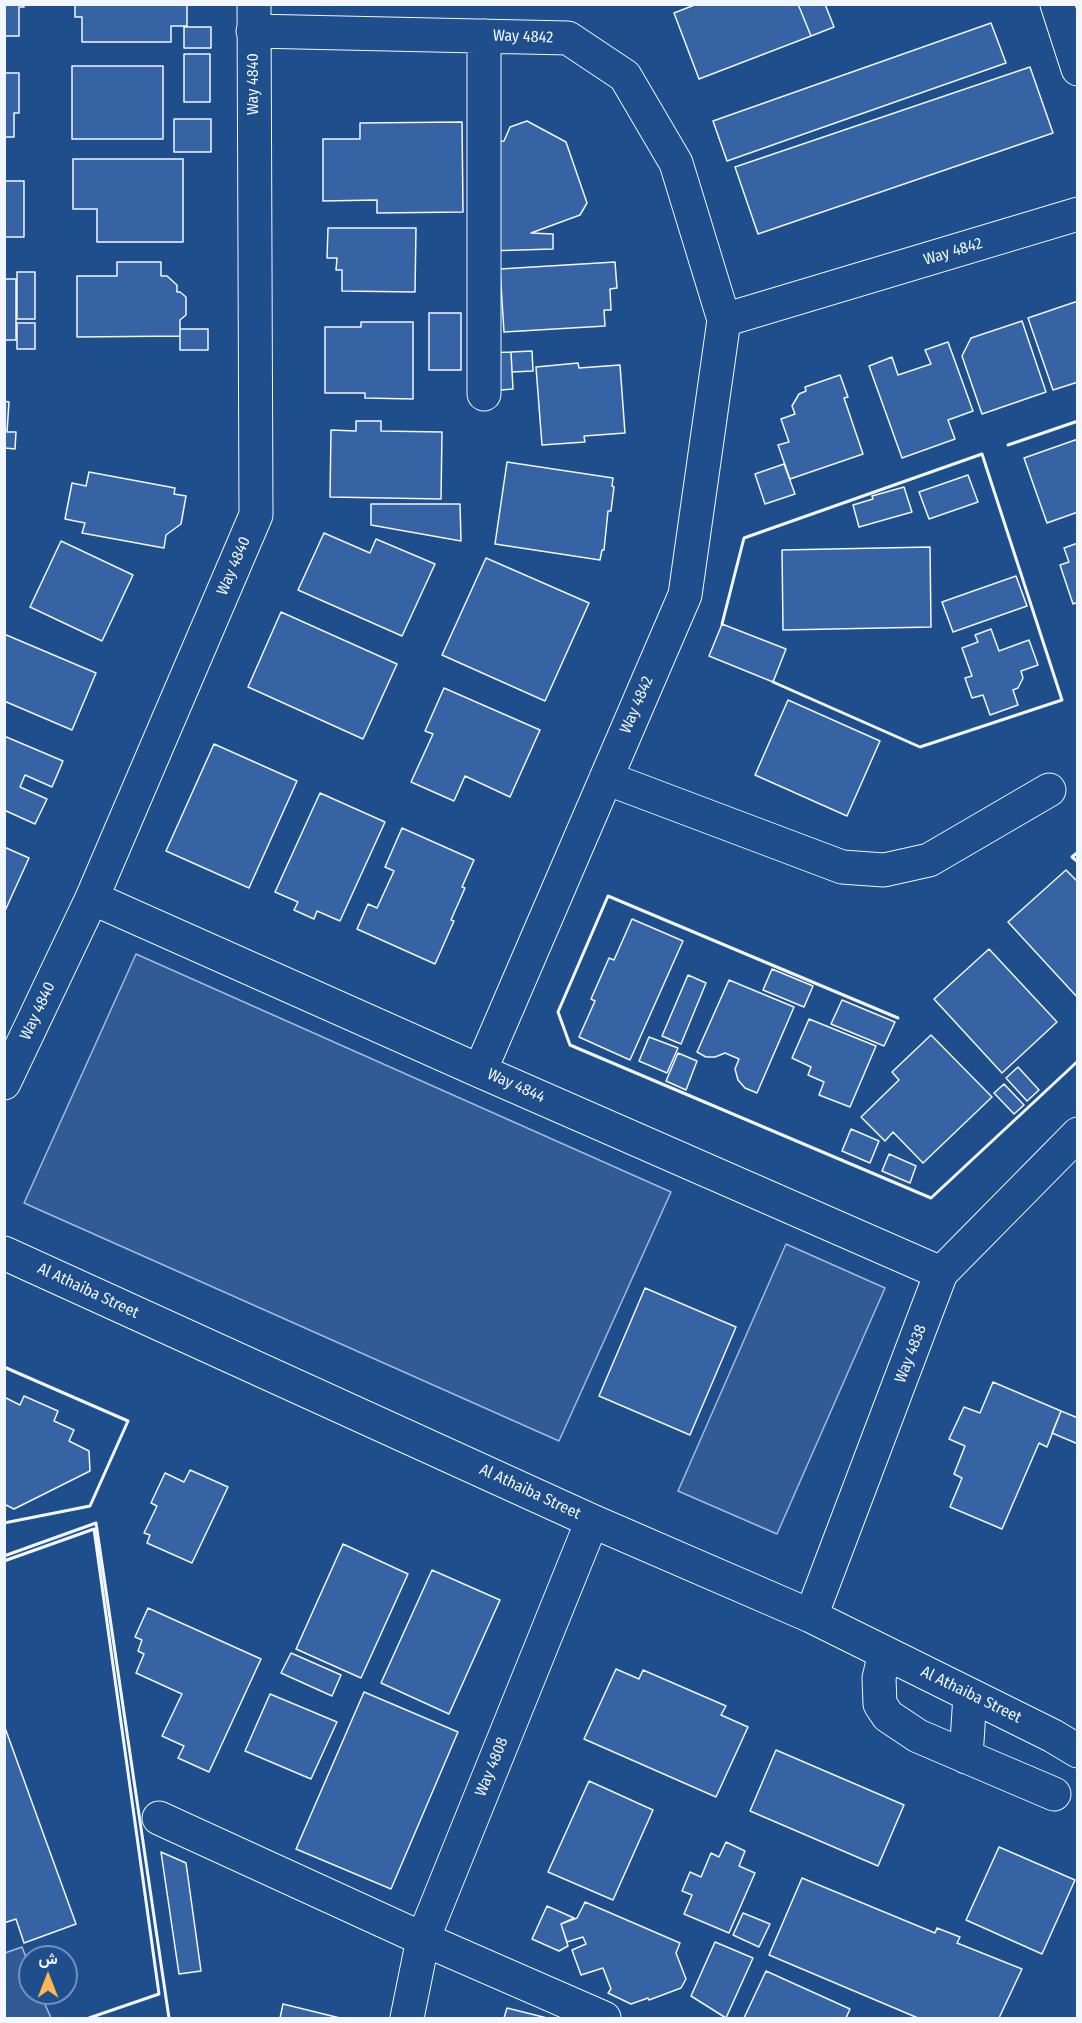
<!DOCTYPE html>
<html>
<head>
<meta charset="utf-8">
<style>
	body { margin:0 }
	#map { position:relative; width:1082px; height:2023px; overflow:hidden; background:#1f4e8c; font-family:"Fira Sans Condensed",Vazirmatn,sans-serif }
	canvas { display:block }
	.frame { position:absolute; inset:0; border:6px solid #f2f6ff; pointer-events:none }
	.north { position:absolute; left:18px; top:1945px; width:60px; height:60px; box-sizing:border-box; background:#1f4e8c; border:2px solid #7391ba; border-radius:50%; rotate:0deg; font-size:16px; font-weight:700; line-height:24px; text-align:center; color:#f2f6ff }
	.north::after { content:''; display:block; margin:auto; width:21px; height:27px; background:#ffb74d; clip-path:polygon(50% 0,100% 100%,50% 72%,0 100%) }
</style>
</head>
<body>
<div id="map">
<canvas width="1082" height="2023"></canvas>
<div class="frame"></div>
<div class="north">ش</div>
</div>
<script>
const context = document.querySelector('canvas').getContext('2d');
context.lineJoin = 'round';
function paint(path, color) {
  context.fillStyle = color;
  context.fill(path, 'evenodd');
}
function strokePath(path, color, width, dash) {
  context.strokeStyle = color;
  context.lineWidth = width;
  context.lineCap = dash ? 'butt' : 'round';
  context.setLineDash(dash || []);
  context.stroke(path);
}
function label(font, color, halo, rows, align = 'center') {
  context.font = font + ' "Fira Sans Condensed",sans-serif';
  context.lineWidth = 4.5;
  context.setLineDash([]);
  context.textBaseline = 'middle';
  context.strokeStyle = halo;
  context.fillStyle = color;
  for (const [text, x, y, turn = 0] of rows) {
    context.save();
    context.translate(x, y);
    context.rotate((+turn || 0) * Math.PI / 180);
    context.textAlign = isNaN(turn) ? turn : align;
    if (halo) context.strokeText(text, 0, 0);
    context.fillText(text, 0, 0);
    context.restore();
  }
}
const built = new Path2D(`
	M136,954L671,1192L559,1441L24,1203Z
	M786,1244L885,1288L777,1534L678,1491Z
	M22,1947L30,1968V1993H40L51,2018H5V1953Z`);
paint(built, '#305b95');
strokePath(built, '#a8bbd7', 1.5);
const building = new Path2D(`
	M4,4H24V7H19V36H4Z
	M75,4H187V26H171V42H82V17H75Z
	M697,4H798L811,36L699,79L674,13Z
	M798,4H825L834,27L811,36Z
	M991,23L1006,63L727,161L713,121Z
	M184,27H211V48H184Z
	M184,54H210V102H184Z
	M72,66H163V139H72Z
	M1030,67L1053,133L758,234L735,167Z
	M4,73H19V113H14V137H4Z
	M174,119H211V152H174Z
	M527,121L566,142L587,203L580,215L531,233L553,234V249L487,251L495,142L504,141L510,127Z
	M462,122L463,212L377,213V200L323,201V139H360V123Z
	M73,159H183V242H97V209H73Z
	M4,181H24V237H4Z
	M328,228H416L415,292L342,291V270H336L337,258H327Z
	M117,262H161V276H167L177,285V292H180L186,297V315L180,320V336L77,337V276H117Z
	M615,262L617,288L610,289L611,310H604L605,326L504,332L500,269Z
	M17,272H35V319H17Z
	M4,279H16V340H4Z
	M1075,302L1078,303V382L1053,390L1028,318Z
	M429,313H461V370H429Z
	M1022,321L1046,392L982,414L962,356L971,338Z
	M361,322H413V399L365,398V393H325V327H361Z
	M17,323H35V349H17Z
	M180,329H208V350H180Z
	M948,342L973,411L948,420L955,439L902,458L869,366L892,357L898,375L931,364L925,350Z
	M532,351L533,371L512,372L511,352Z
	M511,352L513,389L489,391L487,353Z
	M578,363L579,368L620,365L625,433L584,436L585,442L542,445L536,367Z
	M840,375L848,397L844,398L863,454L790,479L778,445L789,442L781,419L795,414L792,406L799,394L806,391L805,387Z
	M4,401L9,402L7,432H16L15,449L5,448L4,459Z
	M356,421H381V431L442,432L441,499L330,497L331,430L356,431Z
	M1078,439V512L1047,523L1024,458Z
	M507,462L613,478L612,486L614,487L611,511H608L604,550H602L600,560L495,544Z
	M784,464L795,494L765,504L755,474Z
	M89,472L175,488L174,494L186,496L181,524L166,535L164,548L82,533L85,523L65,519L72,483L86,486Z
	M968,475L978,502L929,519L919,492Z
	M904,487L912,512L859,527L853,505L873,499L872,496Z
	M371,504H460L461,541L371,525Z
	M324,533L370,553L376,539L435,564L402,636L298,590Z
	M61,541L133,575L102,641L30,607Z
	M1078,543V602L1073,604L1060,565L1069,562L1064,548Z
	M930,547L931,627L783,630L782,550Z
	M486,558L589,603L545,701L442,655Z
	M1016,576L1027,606L953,632L942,602Z
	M281,612L397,664L363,739L248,687Z
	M722,624L786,649L773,682L709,656Z
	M991,629L999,651L1029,640L1038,665L1021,671L1023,678L1018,688L1013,690L1018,705L990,715L983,695L972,698L965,678L972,676L962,648L978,642L975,635Z
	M4,634L96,673L72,730L4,701Z
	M444,688L540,730L510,797L465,776L454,801L411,782L433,734L425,731Z
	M788,700L880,741L847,816L755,775Z
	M4,736L63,761L52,787L25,775L20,787L47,799L35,824L4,810Z
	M214,744L297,781L249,888L166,851Z
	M320,793L385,822L340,921L317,911L314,919L294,910L298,902L275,892Z
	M402,828L474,860L462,887L465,888L451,920L454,921L435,964L357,929L368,904L377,908L394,871L385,867Z
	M4,847L29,858L4,913Z
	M1066,870L1078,882V998L1008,922Z
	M632,919L683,941L630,1060L579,1037L595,1001L591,999L609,958L614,960Z
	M989,949L1057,1022L1002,1073L934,999Z
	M772,969L813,986L804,1007L763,990Z
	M688,975L706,983L681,1044L662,1036Z
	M729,980L794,1007L757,1093L745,1088L738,1080L735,1069L739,1059L725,1053L715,1057H706L697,1052Z
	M842,1000L895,1022L884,1046L831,1024Z
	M809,1019L876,1046L850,1107L819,1095L824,1082L808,1075L811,1067L792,1058Z
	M931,1035L992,1097L923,1163L893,1132L885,1141L861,1117L899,1080L892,1072Z
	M649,1037L678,1048L667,1073L639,1061Z
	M678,1053L697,1061L686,1090L666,1081Z
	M1018,1067L1039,1090L1027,1101L1006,1078Z
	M1004,1084L1024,1105L1014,1114L994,1093Z
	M851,1129L879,1141L870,1163L842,1151Z
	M889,1154L916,1166L910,1183L882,1171Z
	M645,1288L736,1327L690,1435L599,1396Z
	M993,1382L1061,1411L1047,1447L1039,1443L1002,1529L950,1507L962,1478L954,1474L965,1446L949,1439L964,1407L980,1413Z
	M24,1396L58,1411L54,1421L74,1430L69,1441L89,1451L90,1471L14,1509L4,1504V1397L20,1405Z
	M1061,1411L1078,1418V1444L1052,1433Z
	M190,1470L228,1487L192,1563L147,1543L150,1535L144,1533L157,1506L151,1503L165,1473L184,1482Z
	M343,1544L408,1574L361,1678L296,1649Z
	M432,1570L500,1600L449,1714L381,1683Z
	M148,1608L261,1659L209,1772L178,1758L184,1746L162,1736L182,1694L136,1673L144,1654L138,1651L142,1640L135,1637Z
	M291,1653L341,1675L332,1696L281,1673Z
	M616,1669L639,1679L643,1670L726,1706L721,1715L748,1727L716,1797L584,1739Z
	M364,1692L458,1732L391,1889L296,1849Z
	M270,1694L337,1722L311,1779L245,1751Z
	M4,1725L76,1924L24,1943L16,1919L4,1923Z
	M776,1750L904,1805L878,1866L750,1811Z
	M589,1781L653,1810L613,1900L548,1872Z
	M726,1842L745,1851L739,1866L755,1873L729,1933L684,1914L692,1895L682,1891L690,1872L701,1877L711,1853L719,1857Z
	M999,1847L1075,1880L1042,1954L966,1920Z
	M161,1852L186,1863L201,1971L179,1974Z
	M802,1878L935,1933L937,1928L960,1937L957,1943L1022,1969L999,2018H918L769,1955Z
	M585,1902L680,1943L676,1953L686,1979L681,1988L649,2000L648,1998L631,2004L608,1993L611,1989L603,1968L581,1975L572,1950L586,1944L583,1937L567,1942L561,1924L577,1918Z
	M547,1906L574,1918L561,1924L568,1946L559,1951L532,1939Z
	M743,1913L770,1924L759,1947L733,1935Z
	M715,1942L753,1958L726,2018L691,1996Z
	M766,1971L850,2009L846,2018H744Z
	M283,2004L340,2018H280Z
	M507,2008L547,2018H504Z`);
paint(building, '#3563a3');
strokePath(building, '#f2f6ff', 1.5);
const minor = new Path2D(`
	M1057,4L1078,69
	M253,31L568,38L625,76L676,163L724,320L685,595L480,1071
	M484,36V394
	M724,320L1078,214
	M606,778L842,867L884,870L929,860L1049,790
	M92,898L480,1071L941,1273
	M4,1083L92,898L256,515L254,4
	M4,1253L592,1521L811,1616L1053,1736L1078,1751
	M811,1616L941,1273L1078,1134
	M885,1653L879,1678L880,1704L888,1716L918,1736L1054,1794
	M966,1757L970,1695
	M159,1818L423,1939L604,2018
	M407,2018L423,1939L592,1521`);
strokePath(minor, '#f2f6ff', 35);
strokePath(minor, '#1f4e8c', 33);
strokePath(new Path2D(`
	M1008,445L1078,421
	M722,624L744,538L982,454L1062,700L920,747L773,682
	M1078,852L1072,857L1078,862
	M4,960V962
	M898,1018L608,896L558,1012L570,1045L931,1198L1078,1061
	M4,1367L128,1421L90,1506L4,1523
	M4,1556L96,1523L169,2018
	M4,1561L94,1529L159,1994L89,2018`), '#f2f6ff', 3);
label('16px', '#f2f6ff', '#1f4e8c', [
	["Way 4842",523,37,2],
	["Way 4840",254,84,-90],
	["Way 4842",953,252,-17],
	["Way 4840",234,566,-67],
	["Way 4842",637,705,-67],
	["Way 4840",38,1011,-65],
	["Way 4844",516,1086,24],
	["Al Athaiba Street",88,1291,25],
	["Way 4838",911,1354,-69],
	["Al Athaiba Street",530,1492,25],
	["Al Athaiba Street",971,1695,26],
	["Way 4808",492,1767,-68]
]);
</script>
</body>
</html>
